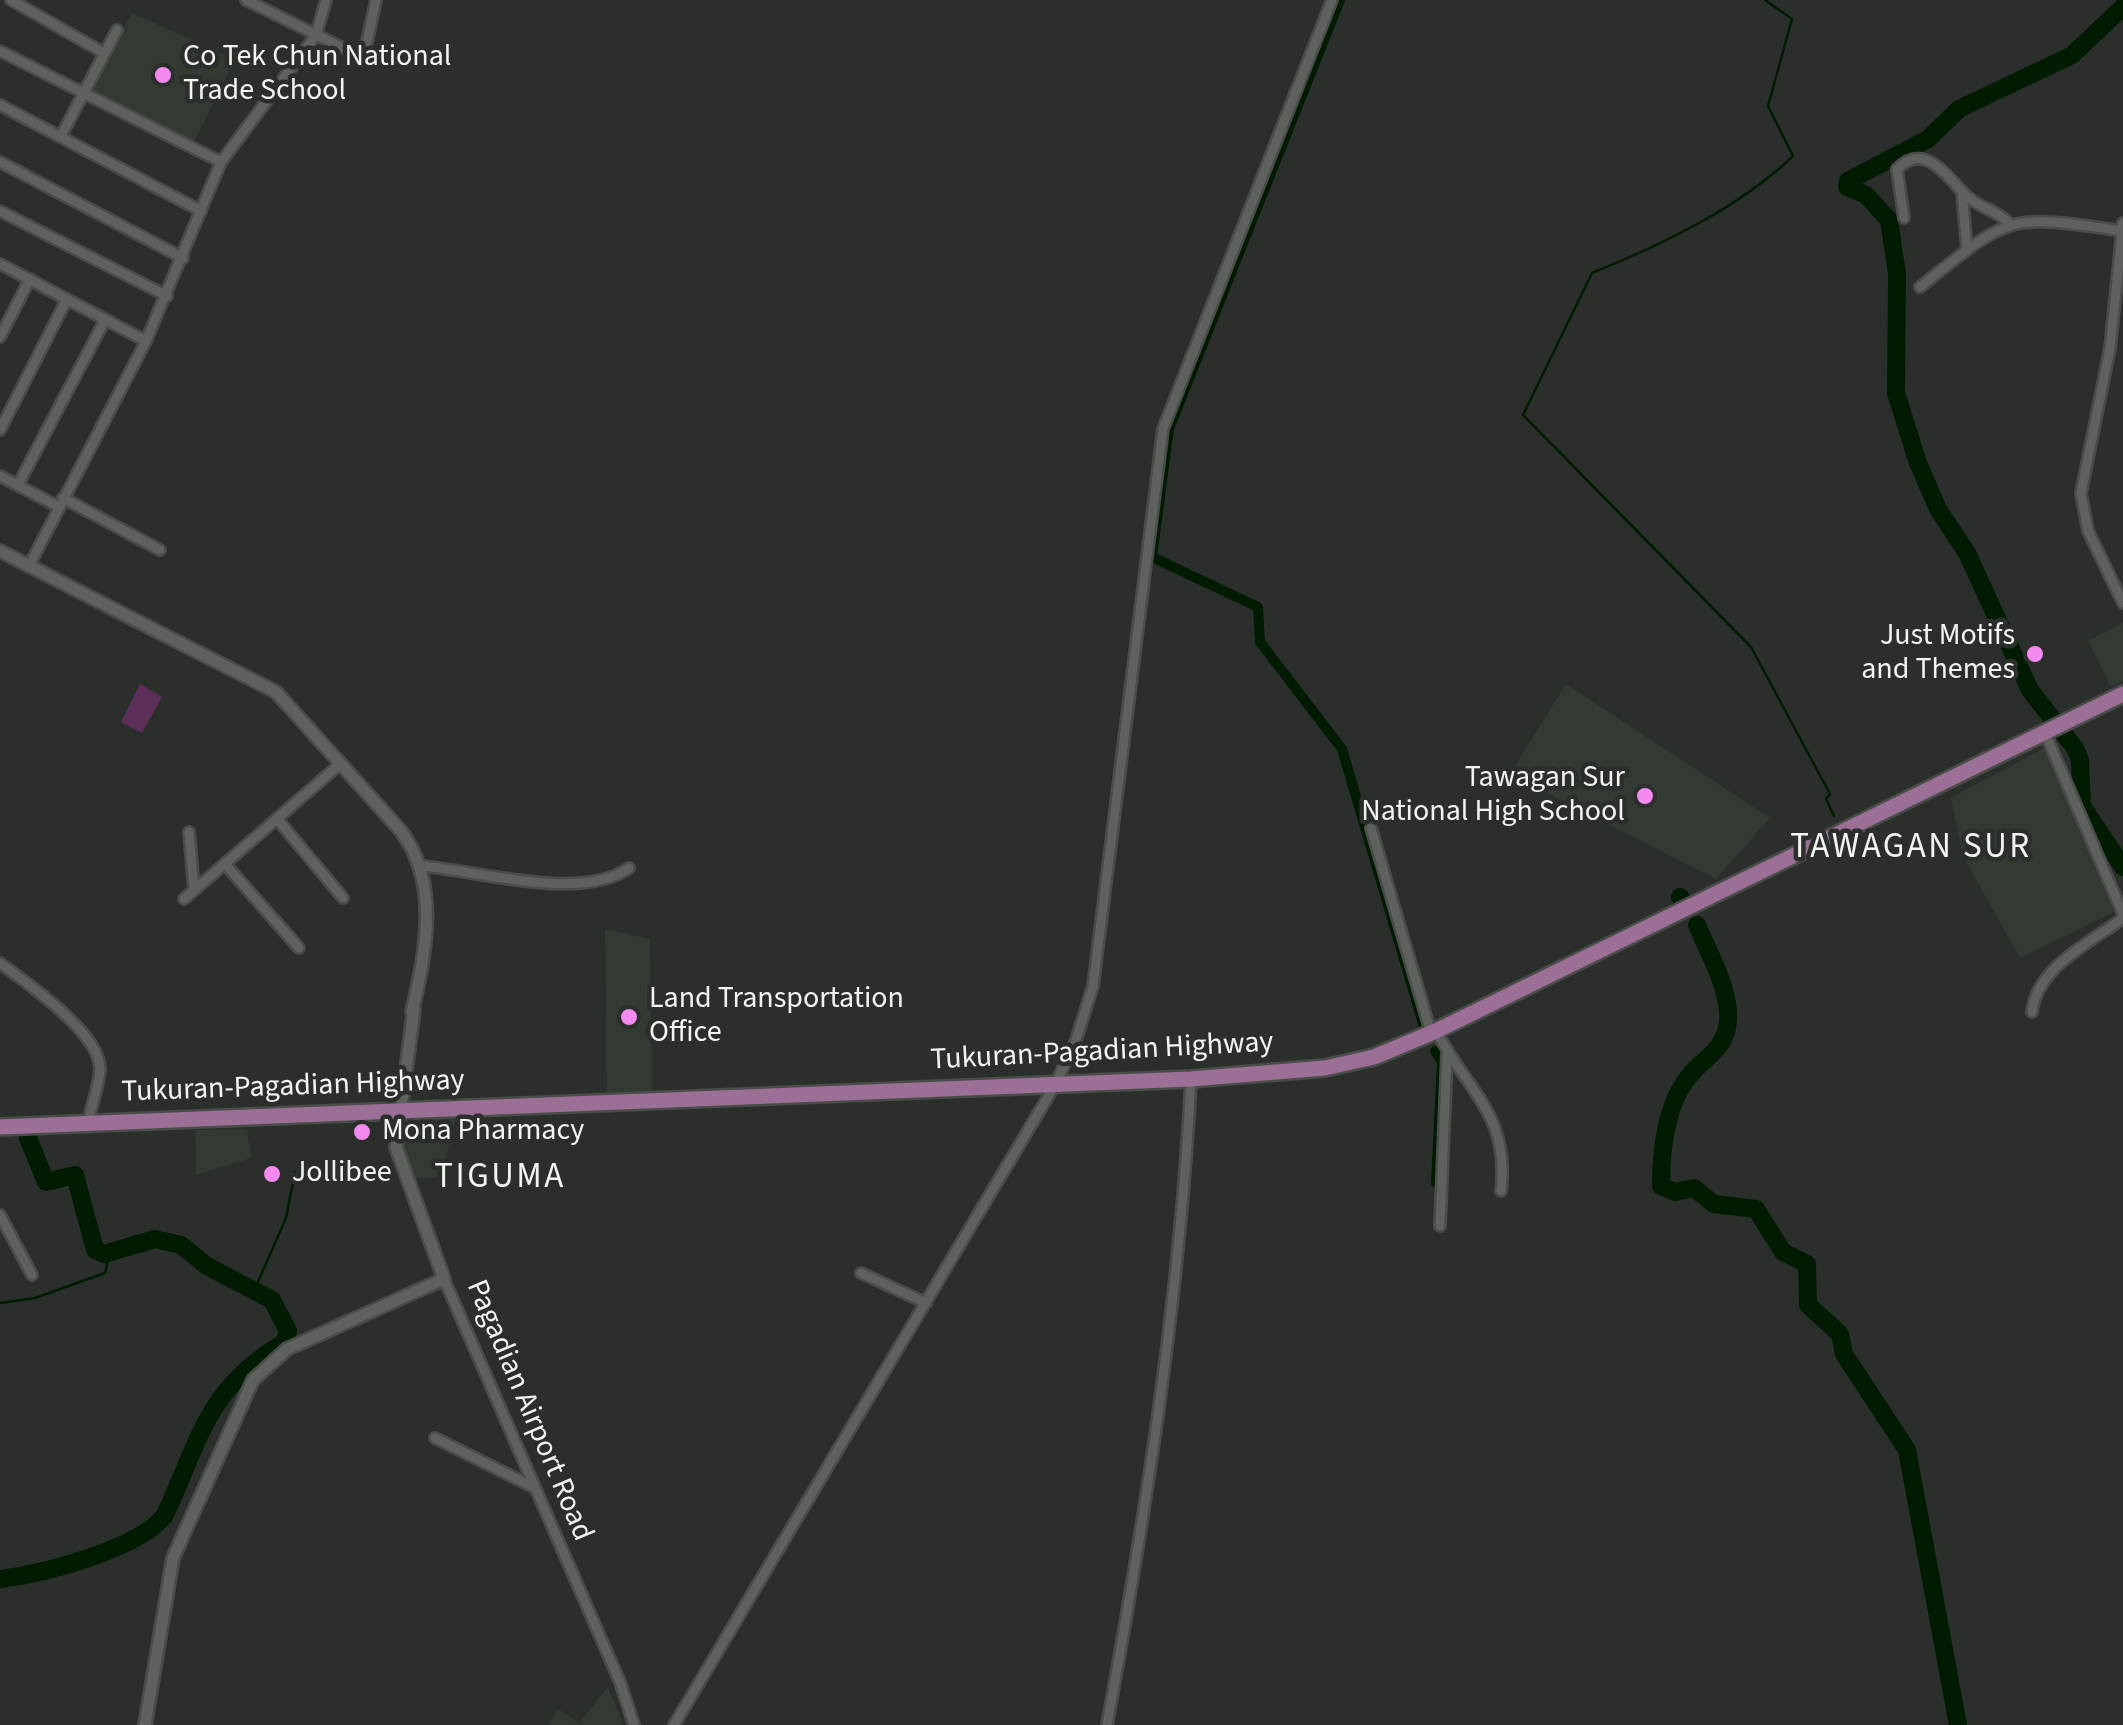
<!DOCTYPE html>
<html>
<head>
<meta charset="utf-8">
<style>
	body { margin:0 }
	canvas { display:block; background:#2b2f2b }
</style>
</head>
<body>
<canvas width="2123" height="1725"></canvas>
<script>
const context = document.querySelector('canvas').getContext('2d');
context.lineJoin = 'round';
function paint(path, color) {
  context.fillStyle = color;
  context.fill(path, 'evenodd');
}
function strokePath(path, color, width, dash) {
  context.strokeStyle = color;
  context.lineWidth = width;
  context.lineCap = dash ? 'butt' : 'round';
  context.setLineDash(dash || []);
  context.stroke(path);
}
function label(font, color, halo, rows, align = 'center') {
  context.font = font + ' "Source Sans 3",sans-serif';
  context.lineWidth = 9;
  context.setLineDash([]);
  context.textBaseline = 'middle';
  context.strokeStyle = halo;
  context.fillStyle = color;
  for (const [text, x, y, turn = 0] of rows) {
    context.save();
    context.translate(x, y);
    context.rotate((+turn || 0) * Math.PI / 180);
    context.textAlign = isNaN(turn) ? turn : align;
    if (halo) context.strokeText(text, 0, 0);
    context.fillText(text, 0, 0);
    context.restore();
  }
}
paint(new Path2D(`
	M132,13L235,59L193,144L89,91Z
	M2123,623V681L2111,687L2088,641Z
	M1566,684L1770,818L1716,879L1510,774Z
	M2045,748L2114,912L2020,958L1963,856L1951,798Z
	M605,929L650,939L652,1095L607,1097Z
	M456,1116L441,1177L409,1179L402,1140L425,1119Z
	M247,1129L251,1158L196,1175L195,1130Z
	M608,1687L624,1725H548L558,1709L579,1723Z`), '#333a32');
paint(new Path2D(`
	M140,684L162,697L142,733L121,722Z`), '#5b2f58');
strokePath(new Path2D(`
	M1765,0L1792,19L1768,106L1793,156C1739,208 1661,245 1592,273L1523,415L1751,647L1830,794L1826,799L1834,816
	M1680,897L1687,893
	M254,1291L286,1218L295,1172
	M0,1303L35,1298L105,1273L110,1253`), '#001b00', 2.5);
strokePath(new Path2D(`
	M1340,0L1169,429L1152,557L1258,607L1260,642L1342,749L1424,1027
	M1435,1051L1442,1062L1436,1183`), '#001b00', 10);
strokePath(new Path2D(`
	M2123,7L2072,55L1959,109L1928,139L1848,181L1847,187L1866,195L1889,220L1897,274L1896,393L1918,463L1938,509L1967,553L2030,690L2075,748L2080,760L2082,806L2123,867
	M1680,897L1683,901
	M1697,925C1709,954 1734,996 1727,1028C1722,1051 1703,1059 1690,1075C1666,1103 1661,1151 1661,1186L1675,1192L1694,1188L1714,1204L1756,1209L1783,1252L1807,1264L1808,1305L1840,1334L1844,1354L1907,1450L1958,1725
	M0,1579C43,1574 139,1549 165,1515C200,1440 207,1387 284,1343L288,1331L272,1300L207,1266L181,1245L155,1239L104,1254L95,1250L75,1175L46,1182L28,1138`), '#001b00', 18);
const minor = new Path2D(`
	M11,0L104,53
	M246,0L351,52L360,51L367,42L376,0
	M0,51L221,162
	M0,105L201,211
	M61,136L117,30
	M0,162L183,258
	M1962,192L1967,249
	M0,211L167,296
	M1904,218L1897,169C1926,140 1948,179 1968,197C1981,208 1997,211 2009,223
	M2123,223L2110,348L2081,493L2088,531L2123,603
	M0,264L146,341
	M1920,287C2011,214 2007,214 2122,231
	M0,337L30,279
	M0,430L67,299
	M0,476L59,507
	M18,485L105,320
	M63,498L160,550
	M29,566L146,341L221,162L316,35L326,0
	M2045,733L2123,914
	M278,820L343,898
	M1371,828L1431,1033
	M189,832L194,889
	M225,864L299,948
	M422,866C480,871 580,902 629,868
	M184,899L339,765
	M0,963C27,983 100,1033 100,1069C99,1087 91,1106 88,1123
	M2032,1012C2037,967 2090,943 2123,918
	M1436,1031C1469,1093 1510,1116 1501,1191
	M0,1215L32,1275
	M1440,1226L1447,1054
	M861,1273L926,1303
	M444,1279L620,1682L634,1725
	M435,1438L533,1487
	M674,1725L1055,1085L1076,1040L1093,986L1163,429L1332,0
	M1107,1725C1146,1512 1180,1296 1191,1079`);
const tertiary = new Path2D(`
	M0,551L276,692L401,831C440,883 426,952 412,1012
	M145,1725L173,1558L253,1380L287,1349L444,1279L396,1147L414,1009`);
const trunk = new Path2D(`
	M0,1127L1191,1079L1325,1068L1374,1057L1436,1031L2123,694`);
strokePath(minor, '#494c48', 14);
strokePath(tertiary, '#494c48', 16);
strokePath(trunk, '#494c48', 20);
strokePath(minor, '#5e625d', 9);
strokePath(tertiary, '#5e625d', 11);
strokePath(trunk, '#9b6f96', 15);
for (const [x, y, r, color] of [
	[163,75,10,"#f589ef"],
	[2035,654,10,"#f589ef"],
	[1645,796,10,"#f589ef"],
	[629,1017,10,"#f589ef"],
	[362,1132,10,"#f589ef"],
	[272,1174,10,"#f589ef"]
]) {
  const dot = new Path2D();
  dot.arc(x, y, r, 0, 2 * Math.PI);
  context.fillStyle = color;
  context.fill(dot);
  strokePath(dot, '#2b2f2b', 4);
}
label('30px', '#f1f4f1', '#2b2f2b', [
	["Co Tek Chun National",183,58],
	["Trade School",183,92],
	["Just Motifs",2015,637,"right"],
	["and Themes",2015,671,"right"],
	["Tawagan Sur",1625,779,"right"],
	["National High School",1625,813,"right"],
	["Land Transportation",649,1000],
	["Office",649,1034],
	["Mona Pharmacy",382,1132],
	["Jollibee",292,1174]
], 'left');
label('30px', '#f1f4f1', '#2b2f2b', [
	["Tukuran-Pagadian Highway",1102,1053,-3],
	["Tukuran-Pagadian Highway",293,1088,-2],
	["Pagadian Airport Road",528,1411,67]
]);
context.letterSpacing = '2.5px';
label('35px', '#f1f4f1', '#2b2f2b', [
	["TAWAGAN SUR",1911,849],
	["TIGUMA",500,1179]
]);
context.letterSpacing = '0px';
</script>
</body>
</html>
